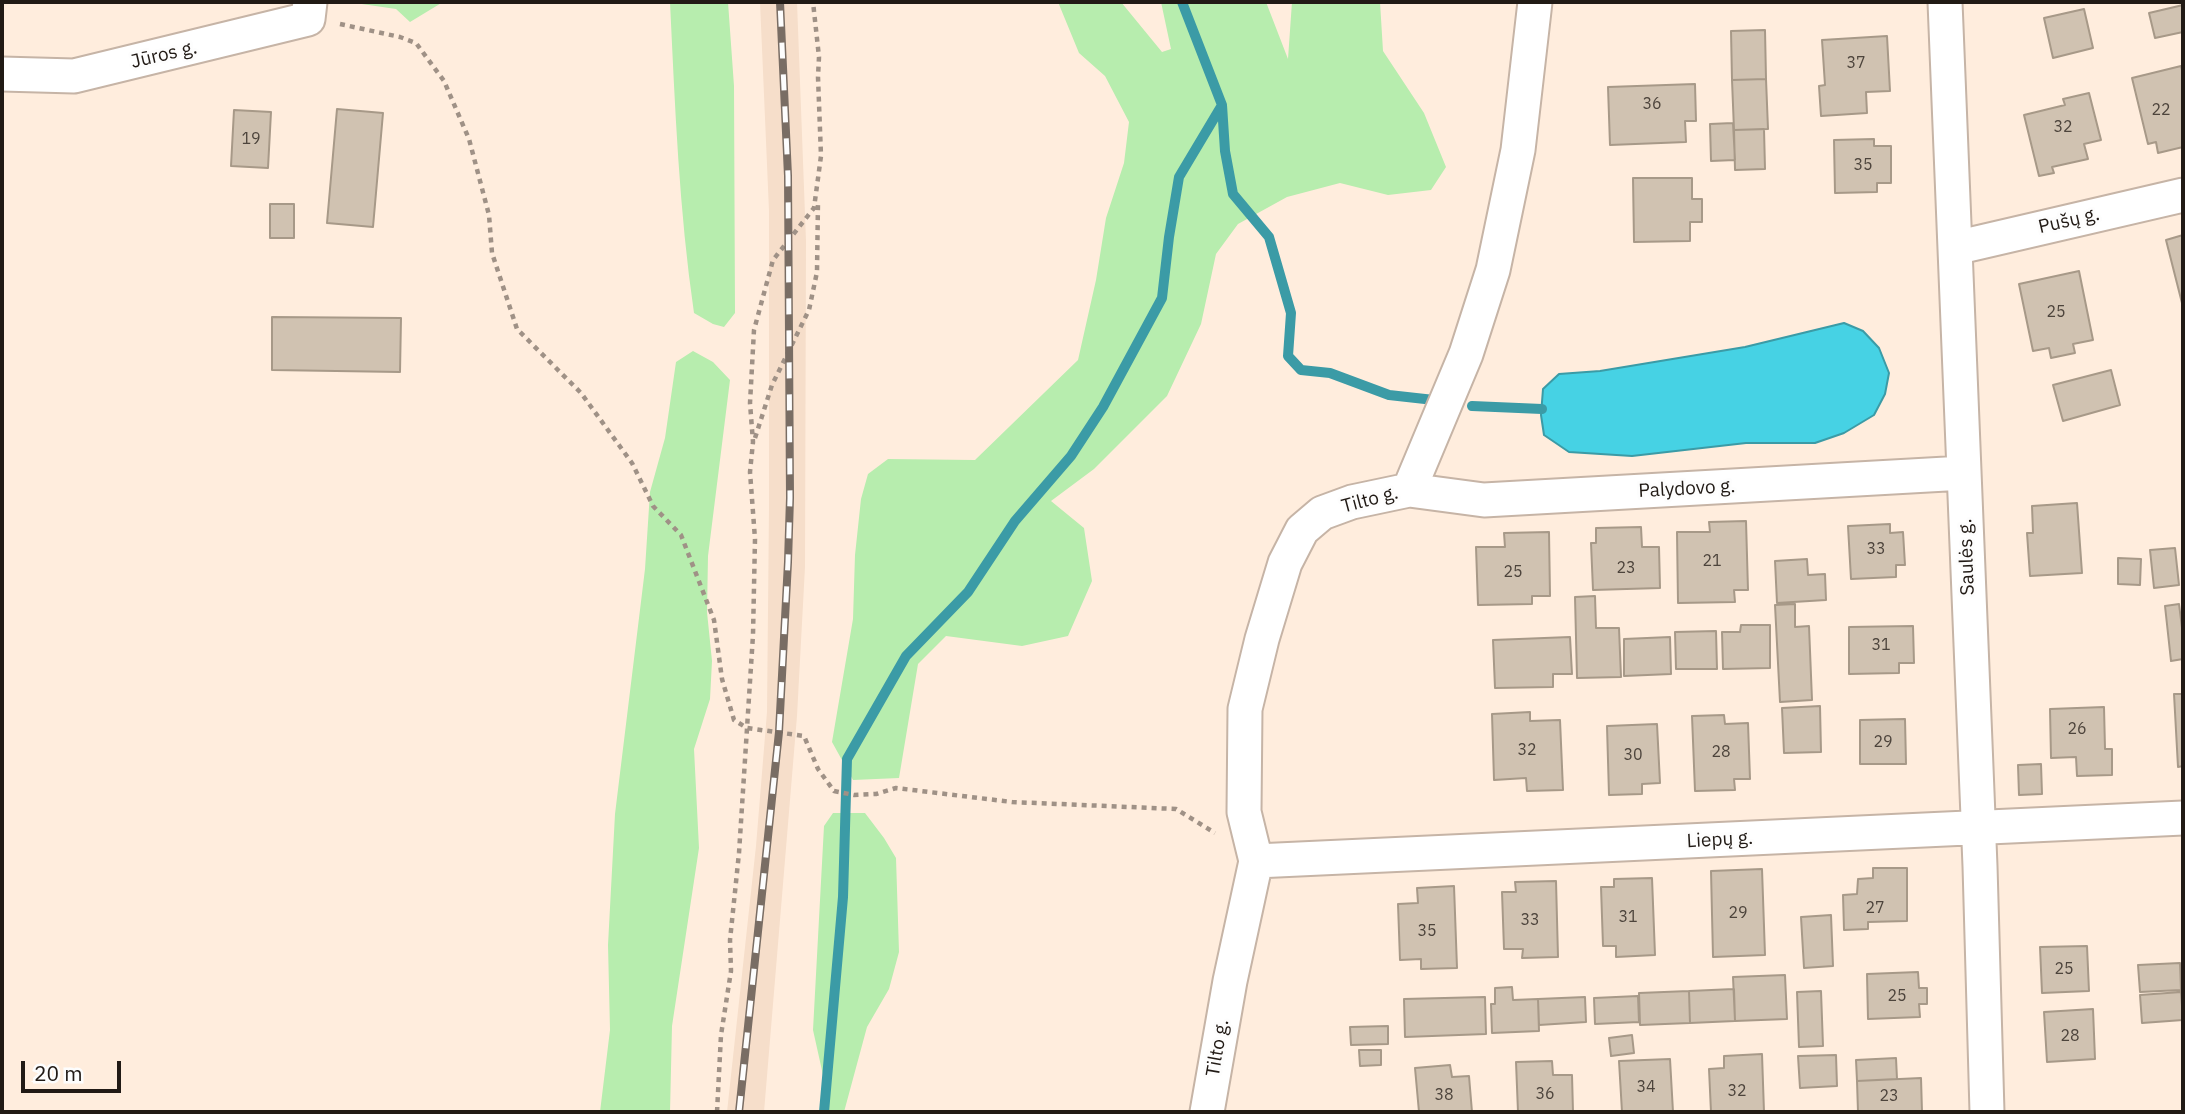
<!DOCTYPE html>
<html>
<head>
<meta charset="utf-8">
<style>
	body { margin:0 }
	#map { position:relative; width:2185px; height:1114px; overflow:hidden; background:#ffeddd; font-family:"IBM Plex Sans",sans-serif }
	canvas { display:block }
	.frame { position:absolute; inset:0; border:4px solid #211a15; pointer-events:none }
	.scale { position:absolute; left:21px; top:1061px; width:100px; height:32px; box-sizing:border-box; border:4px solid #211a15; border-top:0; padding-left:9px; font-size:21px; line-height:24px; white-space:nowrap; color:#211a15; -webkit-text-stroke:5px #fdfdfd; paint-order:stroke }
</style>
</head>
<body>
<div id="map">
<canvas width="2185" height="1114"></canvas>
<div class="frame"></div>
<div class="scale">20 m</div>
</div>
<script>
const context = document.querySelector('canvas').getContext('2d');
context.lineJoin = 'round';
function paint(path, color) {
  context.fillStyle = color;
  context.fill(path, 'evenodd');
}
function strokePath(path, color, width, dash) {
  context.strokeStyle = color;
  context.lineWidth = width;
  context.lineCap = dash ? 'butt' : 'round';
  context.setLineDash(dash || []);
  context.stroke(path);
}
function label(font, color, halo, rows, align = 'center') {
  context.font = font + ' "IBM Plex Sans",sans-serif';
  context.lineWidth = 6;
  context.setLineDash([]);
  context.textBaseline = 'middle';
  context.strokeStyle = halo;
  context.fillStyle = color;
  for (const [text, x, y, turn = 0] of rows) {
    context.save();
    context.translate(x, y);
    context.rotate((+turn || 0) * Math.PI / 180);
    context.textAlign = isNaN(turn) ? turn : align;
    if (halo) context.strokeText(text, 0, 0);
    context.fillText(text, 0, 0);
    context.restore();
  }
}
paint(new Path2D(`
	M760,2H797L806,241L805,567L797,716L764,1112H727L756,846L767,712L769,508V211Z`), '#f6deca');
paint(new Path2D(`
	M348,2H443L410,22L396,9Z
	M670,2H728L734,86L735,313L724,327L713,324L694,313C679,210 675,106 670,2Z
	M1058,2H1121L1162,52L1171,49L1161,2H1266L1288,59L1292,2H1380L1383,51L1424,113L1446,167L1431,190L1388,195L1340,183L1287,197L1238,224L1216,254L1201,324L1167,396L1094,469L1051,501L1084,528L1092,581L1068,636L1022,646L946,636L918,664L899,778L853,780L832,742L853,619L855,555L861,499L868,474L888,459L975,460L1078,360L1096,280L1106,218L1124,163L1129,122L1105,76L1079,53Z
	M693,351L713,362L730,380L708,556L707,612L712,661L710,699L694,749L699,848L672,1026L670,1112H600L610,1030L608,945L615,814L645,569L650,492L665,438L676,362Z
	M833,813H865L884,838L896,858L899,952L889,989L867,1027L844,1112H820L823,1075L813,1030L824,826Z`), '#b7edae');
const water = new Path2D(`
	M1844,323L1863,331L1879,348L1889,373L1885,394L1874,415L1844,433L1815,443H1746L1632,456L1569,452L1544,435L1541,415L1543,389L1559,374L1600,371L1745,347Z`);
paint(water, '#46d2e4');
strokePath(water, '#3b9ba6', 2);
strokePath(new Path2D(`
	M1182,2L1222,105L1225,151L1233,194L1269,237L1278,268L1291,313L1288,356L1301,370L1330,373L1389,395L1434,400
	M1472,406L1542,409
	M824,1112L843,897L847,759L906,656L968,592L1015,521L1071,456L1103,407L1162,298L1169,237L1179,177L1222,105`), '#3b9ba6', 10);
const building = new Path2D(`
	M2183,5V32L2155,38L2149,13Z
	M2084,9L2093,48L2053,58L2044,18Z
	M1765,30L1766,79L1732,80L1731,31Z
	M1887,36L1890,91L1866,92L1867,113L1821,116L1819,86L1825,85L1822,40Z
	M2181,66L2183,74V147L2158,153L2156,142L2148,144L2132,78Z
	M1766,79L1768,129L1734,130L1732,80Z
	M1695,84L1696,121H1685L1686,142L1610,145L1608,87Z
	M2089,93L2101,140L2084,144L2088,159L2052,167L2054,173L2039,176L2024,115L2065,105L2063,99Z
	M337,109L383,113L373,227L327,223Z
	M234,110L271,112L268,168L231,166Z
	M1733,123L1735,160L1711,161L1710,124Z
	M1764,129L1765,169L1735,170L1734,130Z
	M1874,139V146H1891V183H1877V192L1835,193L1834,140Z
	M1633,178H1692V199H1702V222H1690V241L1634,242Z
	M270,204H294V238H270Z
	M2183,235V307L2166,240Z
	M2079,271L2093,340L2073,344L2075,353L2051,358L2049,348L2033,351L2019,284Z
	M272,317L401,318L400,372L272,370Z
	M2111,370L2120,405L2063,421L2053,385Z
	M2077,503L2082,573L2030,576L2027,533H2033L2032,506Z
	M1746,521L1748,590H1734L1735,602L1678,603L1677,532H1710L1709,522Z
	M1890,524V533L1903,532L1905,565H1896V577L1851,579L1848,526Z
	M1641,527L1642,547H1659L1660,588L1593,590L1591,543H1596V528Z
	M1549,532L1550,596H1532V604L1478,605L1476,547H1505L1504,533Z
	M2175,548L2179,585L2154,588L2150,550Z
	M2118,558L2141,559L2140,585L2118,584Z
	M1807,559L1808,575L1825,574L1826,600L1777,603L1775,561Z
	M1595,596L1596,628H1619L1621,677L1577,678L1575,597Z
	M1795,604V627L1809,626L1812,700L1780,702L1775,605Z
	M2179,604L2183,636V659L2171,661L2165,606Z
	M1741,625H1770V668L1723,669L1722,632H1740Z
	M1913,626L1914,663H1899V673L1849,674V627Z
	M1716,631L1717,669H1676L1675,632Z
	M1570,637L1572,674H1553V687L1495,688L1493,640Z
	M1670,637L1671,674L1624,676V639Z
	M2174,694H2183V766L2178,767Z
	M1820,706L1821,752L1784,753L1782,708Z
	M2104,707L2105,749H2112V775L2077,776L2076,757L2051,758L2050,709Z
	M1530,712V721L1560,720L1563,790L1527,791L1526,778L1494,780L1492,714Z
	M1724,715L1725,724L1748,723L1750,779H1734L1735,790L1695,791L1692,716Z
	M1905,719L1906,764H1860V720Z
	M1657,724L1660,783L1642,784V794L1609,795L1607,726Z
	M2041,764L2042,794L2019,795L2018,765Z
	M1873,868H1907V921L1868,922V929L1844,930L1843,895L1857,894L1858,879L1873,878Z
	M1762,869L1765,955L1713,957L1711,871Z
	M1652,878L1655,955L1616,957V946H1603L1601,887H1614V879Z
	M1556,881L1558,957L1522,958L1523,949H1504L1502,892H1516L1515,882Z
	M1454,886L1457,968L1421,969V959L1400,960L1398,904L1418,903L1417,888Z
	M1831,915L1833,966L1804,968L1801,917Z
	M2087,946L2089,991L2042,993L2040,947Z
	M2180,963L2181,990L2140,992L2138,965Z
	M1918,972L1919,988H1927V1004H1919L1920,1017L1868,1019L1867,974Z
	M1785,975L1787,1019L1735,1021L1733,977Z
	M1512,987L1513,1000L1538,999L1539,1031L1492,1033L1491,1004H1495V988Z
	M1734,989L1735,1021L1690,1023L1689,991Z
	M1689,991L1690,1023L1640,1025L1639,993Z
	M1821,991L1823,1046L1799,1047L1797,992Z
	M2181,992L2183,1020L2142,1023L2140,995Z
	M1638,996L1639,1022L1595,1024L1594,998Z
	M1485,997L1486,1034L1405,1037L1404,999Z
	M1585,997L1586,1022L1539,1025L1538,999Z
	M2093,1009L2095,1059L2047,1062L2044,1012Z
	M1388,1026V1044L1351,1045L1350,1027Z
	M1632,1035L1634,1053L1611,1056L1609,1038Z
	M1359,1050H1381V1065L1360,1066Z
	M1762,1054L1764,1112H1711L1709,1069L1724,1068V1056Z
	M1836,1055L1837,1086L1800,1088L1798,1056Z
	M1896,1058L1897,1079L1857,1081L1856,1060Z
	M1670,1059L1673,1112H1622L1619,1061Z
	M1552,1061L1553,1075H1572L1573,1112H1518L1516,1062Z
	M1450,1065L1452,1077L1469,1076L1472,1112H1419L1415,1068Z
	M1921,1078L1922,1112H1858L1857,1081Z`);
paint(building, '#d0c2b1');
strokePath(building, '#a79988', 2);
const minor = new Path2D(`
	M1945,2L1980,866L1987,1112
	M2,74L74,76L308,19L310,2
	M1955,248L2183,195
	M1409,490L1484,500L1964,473
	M1256,861L2183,818
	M1207,1112L1230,981L1256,861L1244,812L1245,709L1262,639L1285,563L1302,530L1322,513L1352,502L1409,490L1466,354L1493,270L1518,150L1535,2`);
strokePath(minor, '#c6b4a6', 37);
strokePath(new Path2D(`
	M340,24L400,37L416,43L444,81L469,139L489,215L492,253L517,329L581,393L632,463L653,506L681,535L714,620L722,679L734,720L747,728L804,736L818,769L834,791L854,795L876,794L896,788L1012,802L1176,809L1215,833
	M755,438L772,385L809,310L817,272L818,201
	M717,1112L721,1035L731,971L730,940L739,853L753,635L755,539L750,472L753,442L750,403L754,330L773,260L814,208L821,156L818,77L819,57L813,2`), '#9f9186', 4.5, [5, 5]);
strokePath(minor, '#fff', 33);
const rail = new Path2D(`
	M739,1112L779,732L788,562L790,498L788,176L780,2`);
strokePath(rail, '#796d64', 8);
strokePath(rail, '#fdfdfd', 5, [16]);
label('16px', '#4d443c', null, [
	["37",1856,63],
	["36",1652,104],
	["22",2161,110],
	["32",2063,127],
	["19",251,139],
	["35",1863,165],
	["25",2056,312],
	["33",1876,549],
	["21",1712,561],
	["23",1626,568],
	["25",1513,572],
	["31",1881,645],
	["26",2077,729],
	["29",1883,742],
	["32",1527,750],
	["28",1721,752],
	["30",1633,755],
	["27",1875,908],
	["29",1738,913],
	["31",1628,917],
	["33",1530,920],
	["35",1427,931],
	["25",2064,969],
	["25",1897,996],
	["28",2070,1036],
	["34",1646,1087],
	["32",1737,1091],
	["36",1545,1094],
	["38",1444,1095],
	["23",1889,1096]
]);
label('19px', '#211a15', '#fdfdfd', [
	["Jūros g.",164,55,-13],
	["Pušų g.",2069,221,-13],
	["Palydovo g.",1687,489,-3],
	["Tilto g.",1370,500,-15],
	["Saulės g.",1967,557,-92],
	["Liepų g.",1720,840,-3],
	["Tilto g.",1218,1048,-80]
]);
</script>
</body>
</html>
